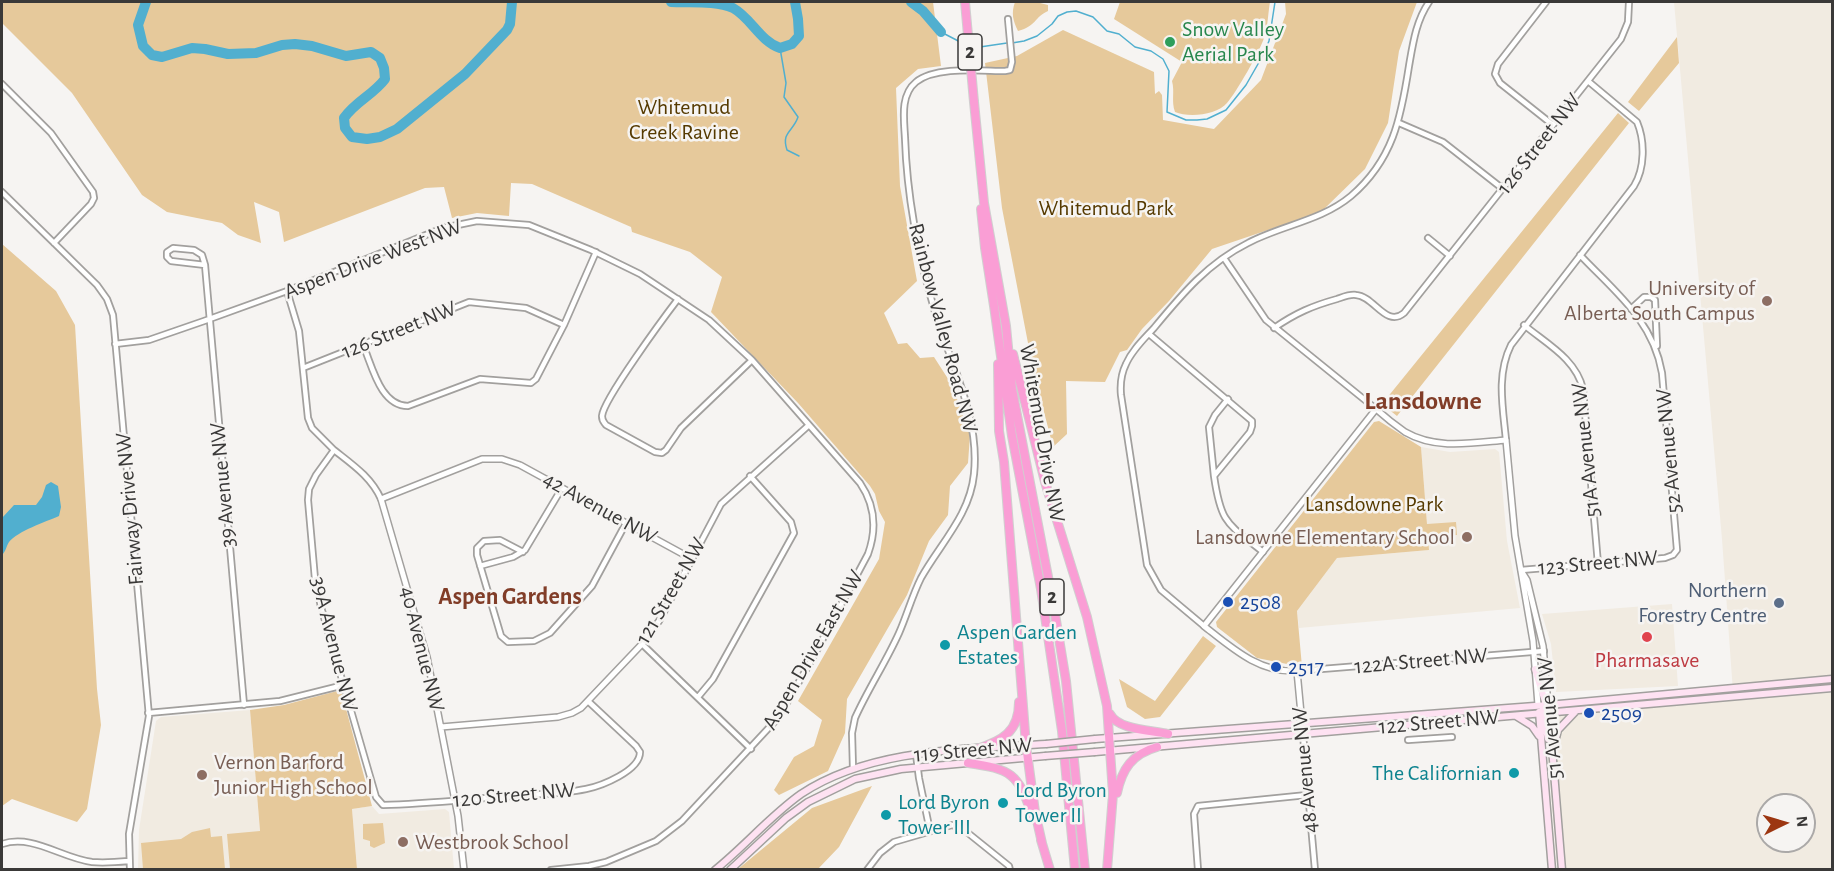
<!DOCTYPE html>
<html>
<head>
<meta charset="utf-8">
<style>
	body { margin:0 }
	#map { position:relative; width:1834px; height:871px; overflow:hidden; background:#f6f4f2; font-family:"Alegreya Sans",sans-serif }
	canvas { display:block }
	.frame { position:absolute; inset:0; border:3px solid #3a3938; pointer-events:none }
	.north { position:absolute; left:1756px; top:793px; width:60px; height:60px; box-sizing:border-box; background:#f6f4f2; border:2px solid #aba9a8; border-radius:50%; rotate:85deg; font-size:16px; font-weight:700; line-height:24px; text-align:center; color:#3a3938 }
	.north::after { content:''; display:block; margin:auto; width:21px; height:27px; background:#9c3611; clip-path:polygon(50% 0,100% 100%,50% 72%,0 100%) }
</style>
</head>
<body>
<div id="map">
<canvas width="1834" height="871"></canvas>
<div class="frame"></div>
<div class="north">N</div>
</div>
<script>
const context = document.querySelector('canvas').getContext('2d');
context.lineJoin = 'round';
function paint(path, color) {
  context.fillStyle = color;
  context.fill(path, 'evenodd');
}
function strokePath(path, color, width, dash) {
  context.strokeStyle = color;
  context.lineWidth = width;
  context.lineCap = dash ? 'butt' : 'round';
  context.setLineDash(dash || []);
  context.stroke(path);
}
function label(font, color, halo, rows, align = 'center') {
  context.font = font + ' "Alegreya Sans",sans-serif';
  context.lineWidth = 5;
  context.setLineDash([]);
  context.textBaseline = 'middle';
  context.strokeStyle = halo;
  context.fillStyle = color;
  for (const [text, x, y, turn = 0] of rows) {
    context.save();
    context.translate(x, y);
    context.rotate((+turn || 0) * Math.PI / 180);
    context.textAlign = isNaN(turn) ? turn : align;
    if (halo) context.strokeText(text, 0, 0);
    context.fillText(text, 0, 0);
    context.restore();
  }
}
paint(new Path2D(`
	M1674,2H1832V869H1557L1544,709L1733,692L1722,539ZM1768,805H1804V841H1768Z
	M1421,447L1450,452L1495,449L1499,452L1507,541L1520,608L1299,628L1297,611L1337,558L1429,550Z
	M1672,604L1678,686L1556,692L1551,644L1542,614Z
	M250,710L263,869L138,870L139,830L156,721L161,717Z
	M372,806L379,814L445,809L449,812L454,869H357L352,809Z`), '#f1ebe1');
paint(new Path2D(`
	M2,2H933L941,66L918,69L896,88L900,186L917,281L884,313L898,344L907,343L920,358L934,357L952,385L970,435L968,463L950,486L948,515L929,541L907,595L847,699L845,733L828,771L779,795L774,790L794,757L814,746L822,720L798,701L879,559L885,522L879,511L875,494L870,486L798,403L711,312L722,277L690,252L632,232L631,227L532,184L511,183L509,216L477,213L452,218L444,187L425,188L284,242L279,212L254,202L261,243L238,235L222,223L167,212L142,195L72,93L2,23Z
	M1015,2H1036L1048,5V11C1034,17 1037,26 1018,31C1013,21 1011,13 1015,2Z
	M1120,2H1270C1268,13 1268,27 1264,38C1260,51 1236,93 1227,103C1217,115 1189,118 1175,112C1171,101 1175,92 1172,81L1182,62L1114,19Z
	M1285,2H1417L1399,51L1388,123L1365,169L1321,212L1212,249L1169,301L1142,329L1127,350L1120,352L1105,382L1066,381L1067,434L1053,447L1033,369L1002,208L985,63L1017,56L1063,30L1154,72L1155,94L1159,91L1162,95L1163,120L1214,129L1261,80L1286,14Z
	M1677,37L1679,63L1639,111L1628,102Z
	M1618,113L1629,123L1397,416L1382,404Z
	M2,244L56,291L75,325L97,689L101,725L87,809L77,822L12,799L2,806Z
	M1379,421L1421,447L1427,524L1456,522L1457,535L1428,537L1429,550L1337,558L1297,611L1302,667L1257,658L1217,627L1216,622L1374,422Z
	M1203,636L1216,646L1160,717L1145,719L1127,707L1119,679L1155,701Z
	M341,690L372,806L352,809L357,869H230L227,834L260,831L250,710L284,705Z
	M872,786L839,847L818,869H738L812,808Z
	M383,823L385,843L374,848L370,846V841L363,839V824Z
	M210,828L211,837L222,836L225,869H143L141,843L181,839L192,832Z`), '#e6c99b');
paint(new Path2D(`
	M51,482L58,486L61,507L59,516C45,522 18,531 9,542C6,547 6,551 2,555V518L14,505H36L42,497L46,485Z`), '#51afcf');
strokePath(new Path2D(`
	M941,32L966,45
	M1012,43L1024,41L1037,36L1052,24L1058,16L1067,12L1076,11L1093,17L1107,31L1119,34L1135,47L1151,51L1163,59L1169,71L1167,112L1186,120H1197L1207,119L1226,110L1246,85L1262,57L1269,41L1275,2
	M780,48L786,83L784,97L798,117C793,132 781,132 787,150L799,156
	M973,48L1007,43`), '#51afcf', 1.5);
strokePath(new Path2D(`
	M146,2L138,25L143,46L152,55L162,57L192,48L205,49L228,54L256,53L282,45L295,44L312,46L346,56L371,52L380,58L384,68L385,79C373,95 356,101 344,118L345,128L352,137L367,139L380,137L397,129L465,74L507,30L510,24L512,2
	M671,2C689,3 716,0 733,8C751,18 760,41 780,48L792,44L799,36L798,19L795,2
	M911,2L923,11L941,32`), '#51afcf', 10);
const minor = new Path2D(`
	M1546,2L1498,64L1495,74L1500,83L1553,125
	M2,84L51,133L93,192L94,198L91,204L54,243
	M1399,123L1443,142L1503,189
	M2,192L97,285L107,299L113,315L149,716L129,834L130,870
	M1428,238L1450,256
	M1224,258L1266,320L1376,409
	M205,265L202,255L194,250L173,248L167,252V257L171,261L205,265L244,705
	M287,291L299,331L308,418L312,428L334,450L316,475L309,489L308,500L315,579L321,607L376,797L383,805C426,804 469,799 512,796C536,794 562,794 586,789C601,786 640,771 640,752L636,746L589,702
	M678,299C665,316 603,400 602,416C602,421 603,421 606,425L655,452L662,453L666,450L681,428L752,360
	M1631,309L1644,297H1651L1655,300L1657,346
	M1524,325C1547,344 1576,359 1583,389L1598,564
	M1274,328C1296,313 1312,306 1337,299C1343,297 1350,294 1356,295C1374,296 1386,328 1404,313L1621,39L1628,22L1629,2
	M1149,334L1252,421V426L1250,432L1214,476C1221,524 1227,523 1263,552
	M115,344L149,340L204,321L287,291L443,228L477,221L529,225L591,250L640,274L709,320L752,360L860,483C875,505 877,529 868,554L811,661L778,718L682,821L656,841L606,862L589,866L551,870
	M363,345C372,365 380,406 408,406L480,379L531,383L536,379L564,325L596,252
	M303,368L469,302L526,308L564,325
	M1506,440C1503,408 1496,375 1511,345L1634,186C1645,168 1645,141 1637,122L1588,81
	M334,450C353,465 371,477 381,499
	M1214,476L1209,427L1215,415L1228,399
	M523,552L500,540L484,541L477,548V555L501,636L508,642L534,641L550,633L592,586L626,523
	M692,559L721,504L809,425
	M480,566L513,557L525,550L562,488
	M1521,570L1665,558L1673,555L1677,550L1662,373C1653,320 1615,292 1580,255
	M1204,626L1161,590L1147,565L1121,395C1120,384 1121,374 1126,364C1132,350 1144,339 1154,328C1182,294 1208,263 1248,243C1282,225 1321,221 1351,196C1393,160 1401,118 1409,66C1413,43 1416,21 1429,2
	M642,644L751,749
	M1297,671L1544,651
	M698,697L713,679L794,533L791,522L750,476
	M148,713L280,701L344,685
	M1303,735L1315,870
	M1408,740L1452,737
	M916,754L919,778L930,831
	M853,769L852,733L855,718C868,689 886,662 899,633C907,615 912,596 921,578C940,544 970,515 974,474C980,417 951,365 935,312C918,255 907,197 905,138C904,119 900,95 916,82C936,66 981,71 1005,71L1010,70L1012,62L1008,19
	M2,844C33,834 61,858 92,862C103,863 118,862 129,861
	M867,870L880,853L894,842L952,825L963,829L1009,866L1010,870
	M1198,870L1194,814L1198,806L1307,795`);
const tertiary = new Path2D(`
	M1522,572L1527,580L1543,646L1548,705
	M441,727L558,717L572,713L581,708L642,644L659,621L692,559L520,465L502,459H482L381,499L427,657L458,816L464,870
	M1303,735L1297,671C1259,673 1232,648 1204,626L1376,409C1385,417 1395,425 1405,432C1436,450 1472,443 1506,440L1515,536L1533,641L1538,705`);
const secondary = new Path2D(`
	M1535,669L1547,708
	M1542,711L1548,739
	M1549,711L1562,870
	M1539,712L1552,870
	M1516,716L1532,726L1539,736
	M1095,739L1548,705L1832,679
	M1554,746L1558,730L1576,711
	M1095,752L1832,688
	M715,870C745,846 770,816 801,794C870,748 967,749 1046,744
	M730,870L786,818L808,802L855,779L901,769L1045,756`);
const motorway = new Path2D(`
	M974,102L984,203L1006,326L1012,389L1054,608L1066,681L1085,870
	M981,209L985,248L994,306L1012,436L1041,589L1062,731L1075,870
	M1013,354L1045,482L1087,617L1107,706L1113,794L1107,870
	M998,364L999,431L1004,462L1026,745L1035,812L1042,843
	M1110,714C1118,730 1151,730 1168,734
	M977,749C1002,741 1019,732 1019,702
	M968,763C1011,769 1018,773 1032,815
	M1117,793C1122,769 1132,754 1157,747
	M1041,840L1050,870`);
strokePath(minor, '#a2a09e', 8);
strokePath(tertiary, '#a2a09e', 8);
strokePath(secondary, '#a2a09e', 9);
strokePath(motorway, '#d0cfcf', 10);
strokePath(minor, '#fff', 4.5);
strokePath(tertiary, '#fff', 5);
strokePath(secondary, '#fee2f2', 6);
strokePath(motorway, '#fa9ed5', 8);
const secondaryBridge = new Path2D(`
	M1046,744L1095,739
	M1045,756L1095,752`);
const motorwayBridge = new Path2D(`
	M965,2L974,102`);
strokePath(secondaryBridge, '#a2a09e', 9, []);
strokePath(motorwayBridge, '#d0cfcf', 10, []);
strokePath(secondaryBridge, '#fee2f2', 6);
strokePath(motorwayBridge, '#fa9ed5', 8);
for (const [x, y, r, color] of [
	[1170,42,6,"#2e9e5b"],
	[1767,301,6,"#8d6e63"],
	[1467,537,6,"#8d6e63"],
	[1228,602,6,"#1a4fb4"],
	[1779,603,6,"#5c6f8a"],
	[1647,637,6,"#e0444e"],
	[945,645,6,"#0f9aa8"],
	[1276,667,6,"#1a4fb4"],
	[1589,713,6,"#1a4fb4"],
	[1514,773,6,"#0f9aa8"],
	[202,775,6,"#8d6e63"],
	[1003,803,6,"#0f9aa8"],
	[886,815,6,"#0f9aa8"],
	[403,842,6,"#8d6e63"]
]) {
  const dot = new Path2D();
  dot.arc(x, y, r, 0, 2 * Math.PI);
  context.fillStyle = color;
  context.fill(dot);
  strokePath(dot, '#f6f4f2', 2);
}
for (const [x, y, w] of [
	[970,52,24],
	[1052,597,24]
]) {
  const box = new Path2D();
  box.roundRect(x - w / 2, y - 18, w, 36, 4.5);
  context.fillStyle = '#f6f4f2';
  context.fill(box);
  strokePath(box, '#3a3938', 1.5);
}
label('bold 21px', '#3a3938', null, [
	["2",970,52],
	["2",1052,597]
]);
label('22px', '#27864d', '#f6f4f2', [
	["Snow Valley",1182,29],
	["Aerial Park",1182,54]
], 'left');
label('22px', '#563a00', '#f6f4f2', [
	["Whitemud",684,107],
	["Creek Ravine",684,132],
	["Whitemud Park",1106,208],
	["Lansdowne Park",1374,504]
]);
label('22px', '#3a3938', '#f6f4f2', [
	["126 Street NW",1539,144,-52],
	["Aspen Drive West NW",373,259,-21],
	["Rainbow Valley Road NW",943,328,75],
	["126 Street NW",399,330,-22],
	["Whitemud Drive NW",1042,433,80],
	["51A Avenue NW",1586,450,-96],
	["52 Avenue NW",1669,451,-95],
	["39 Avenue NW",223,485,-95],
	["42 Avenue NW",600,508,29],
	["Fairway Drive NW",130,509,-95],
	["123 Street NW",1598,563,-5],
	["121 Street NW",671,591,-60],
	["39A Avenue NW",334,644,76],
	["40 Avenue NW",422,649,76],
	["Aspen Drive East NW",813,650,-60],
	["122A Street NW",1421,661,-5],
	["51 Avenue NW",1550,718,-95],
	["122 Street NW",1439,722,-5],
	["119 Street NW",973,750,-5],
	["48 Avenue NW",1305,770,-95],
	["120 Street NW",514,795,-5]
]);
label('22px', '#785e54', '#f6f4f2', [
	["University of",1755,288],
	["Alberta South Campus",1755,313],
	["Lansdowne Elementary School",1455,537],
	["Vernon Barford",214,762,"left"],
	["Junior High School",214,787,"left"],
	["Westbrook School",415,842,"left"]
], 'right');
label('22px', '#4e5e75', '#f6f4f2', [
	["Northern",1767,590],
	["Forestry Centre",1767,615]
], 'right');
label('22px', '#164399', '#f6f4f2', [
	["2508",1240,602],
	["2517",1288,667],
	["2509",1601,713]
], 'left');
label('22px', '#0d838f', '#f6f4f2', [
	["Aspen Garden",957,632],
	["Estates",957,657],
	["The Californian",1502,773,"right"],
	["Lord Byron",1015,790],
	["Tower II",1015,815],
	["Lord Byron",898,802],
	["Tower III",898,827]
], 'left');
label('22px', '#be3a42', '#f6f4f2', [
	["Pharmasave",1647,660]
]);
label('bold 24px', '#813d28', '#f6f4f2', [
	["Aspen Gardens",510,597]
]);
label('bold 26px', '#813d28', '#f6f4f2', [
	["Lansdowne",1423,401]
]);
</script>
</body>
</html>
